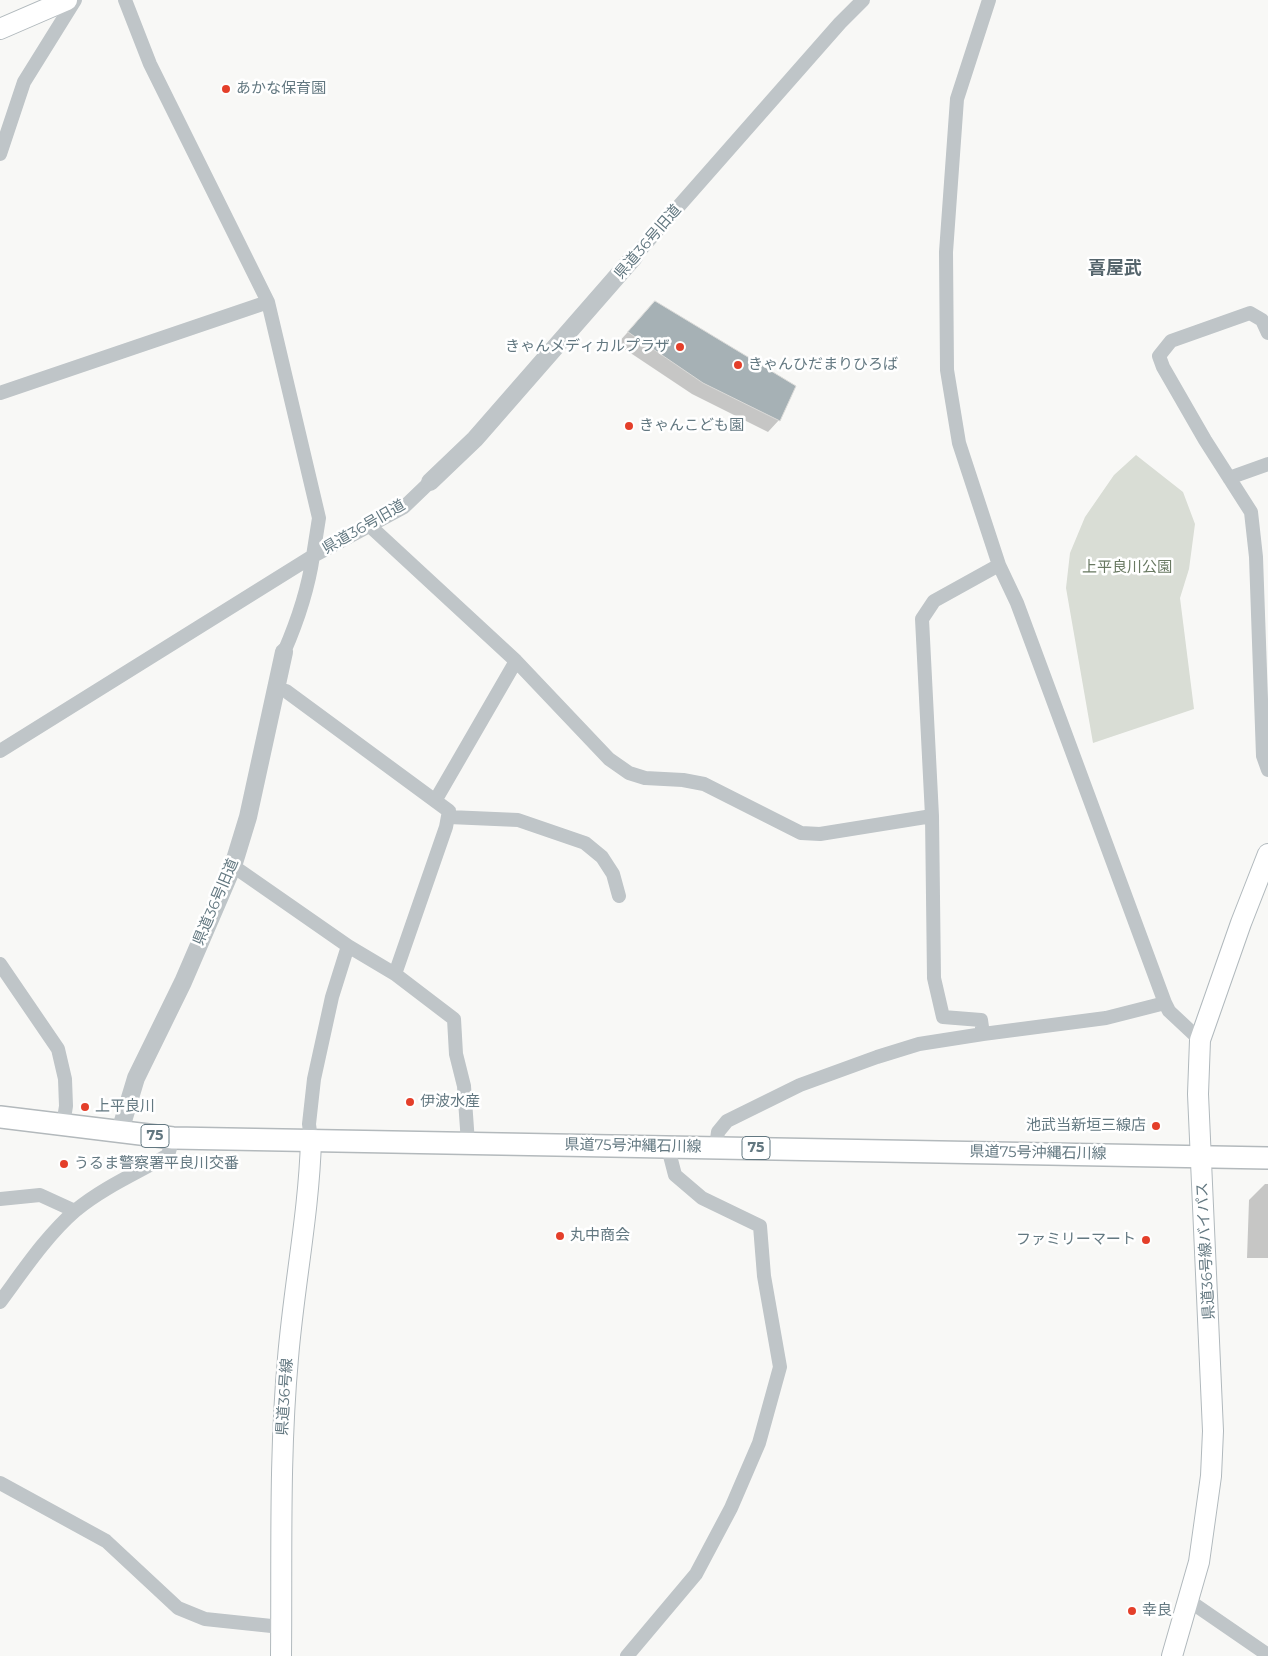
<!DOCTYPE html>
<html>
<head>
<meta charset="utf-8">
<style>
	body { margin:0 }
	canvas { display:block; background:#f8f8f6 }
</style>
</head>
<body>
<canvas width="1268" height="1656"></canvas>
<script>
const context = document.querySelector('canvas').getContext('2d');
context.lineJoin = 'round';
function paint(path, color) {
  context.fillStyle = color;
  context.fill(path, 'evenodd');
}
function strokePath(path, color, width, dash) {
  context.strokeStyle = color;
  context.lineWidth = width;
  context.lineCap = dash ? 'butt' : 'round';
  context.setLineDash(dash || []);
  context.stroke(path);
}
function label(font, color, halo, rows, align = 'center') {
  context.font = font + ' Montserrat,"Noto Sans JP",sans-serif';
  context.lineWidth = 5;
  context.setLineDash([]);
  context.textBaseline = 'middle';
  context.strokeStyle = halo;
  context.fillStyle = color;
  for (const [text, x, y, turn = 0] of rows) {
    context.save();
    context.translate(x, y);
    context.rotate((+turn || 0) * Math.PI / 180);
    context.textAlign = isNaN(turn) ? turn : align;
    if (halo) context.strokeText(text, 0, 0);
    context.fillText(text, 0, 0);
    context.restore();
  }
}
paint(new Path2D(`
	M1136,455L1183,492L1195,524L1189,569L1180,598L1194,709L1093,743L1066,588L1070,553L1085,517L1114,475Z`), '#d9ddd5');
paint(new Path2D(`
	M655,302L779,420L768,432L692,394L617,344Z
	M1265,1184H1268V1258H1247L1249,1200Z`), '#0003');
const building = new Path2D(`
	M655,301L796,386L780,421L703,383L628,332Z`);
paint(building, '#a6b1b5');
strokePath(building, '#dadad8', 1);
const secondary = new Path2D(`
	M0,29L67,0
	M281,1656C282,1556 279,1457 288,1358C294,1285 309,1213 311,1140
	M1172,1656L1199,1562L1211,1476L1213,1431L1198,1094L1200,1040L1241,923L1268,854`);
const primary = new Path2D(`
	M0,1117L173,1138L1268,1158`);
strokePath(secondary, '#b1b9bd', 22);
strokePath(primary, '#b3b9bc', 24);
strokePath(new Path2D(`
	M989,0L957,99L946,252L947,370L959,443L999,565L1017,603L1165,1003L1169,1011L1200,1040
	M0,154L24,82L75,0
	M634,257L840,23L863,0
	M1268,333L1262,320L1250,313L1171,341L1159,356L1163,367L1205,440L1251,512L1256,557L1263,756L1268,770
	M0,393L268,302
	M1229,478L1268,464
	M371,527L516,661L609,759L629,773L645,778L683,780L704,784L801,833L820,834L932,816
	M284,652C298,620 308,590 313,556L404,507L430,482
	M275,690L286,691L449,811L446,827L395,974
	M0,751L313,556L319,518L268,302L150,64L125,0
	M435,801L516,661
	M449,817L518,820L585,843L602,857L613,874L619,896
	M233,866L348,946L395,974L454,1019L456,1054L464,1086L468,1143
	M0,964L58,1049L65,1079L66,1106L63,1125
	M983,1034L981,1020L943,1017L934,978L932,816L922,619L934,601L999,565
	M311,1140L309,1124L314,1079L332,997L348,946
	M716,1147L718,1132L727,1121L800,1085L877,1057L919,1044L983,1034L1106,1018L1165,1003
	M0,1199L40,1195L75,1211
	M0,1302C23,1271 46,1236 76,1210C104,1187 137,1173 168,1155L173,1138
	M0,1483L106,1541L178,1608L205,1619L281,1627
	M1188,1600L1268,1655
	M627,1656L696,1574L731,1508L759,1443L780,1367L764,1276L760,1226L702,1198L675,1175L668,1148`), '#bfc5c8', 14);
strokePath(new Path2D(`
	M430,482L475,439L634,257
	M120,1131L136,1078L183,982L233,866L248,817L284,652`), '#bfc5c8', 18);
strokePath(secondary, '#fff', 20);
strokePath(primary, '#fff', 21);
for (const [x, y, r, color] of [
	[226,89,5,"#e43f2a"],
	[680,347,5,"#e43f2a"],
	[738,365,5,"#e43f2a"],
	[629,426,5,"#e43f2a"],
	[410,1102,5,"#e43f2a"],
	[85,1107,5,"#e43f2a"],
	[1156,1126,5,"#e43f2a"],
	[64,1164,5,"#e43f2a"],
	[560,1236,5,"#e43f2a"],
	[1146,1240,5,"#e43f2a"],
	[1132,1611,5,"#e43f2a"]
]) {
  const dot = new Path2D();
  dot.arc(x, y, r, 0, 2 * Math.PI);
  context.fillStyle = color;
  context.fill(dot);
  strokePath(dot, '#fff', 2);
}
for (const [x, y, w] of [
	[155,1136,28],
	[756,1148,28]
]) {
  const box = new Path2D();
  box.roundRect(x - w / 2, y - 11.5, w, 23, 4);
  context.fillStyle = '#fff';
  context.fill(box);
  strokePath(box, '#637881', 1);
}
label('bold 14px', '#637881', null, [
	["75",155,1136],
	["75",756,1148]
]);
label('15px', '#637881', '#fff', [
	["あかな保育園",236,89],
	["きゃんメディカルプラザ",670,347,"right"],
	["きゃんひだまりひろば",748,365],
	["きゃんこども園",639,426],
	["伊波水産",420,1102],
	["上平良川",95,1107],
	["池武当新垣三線店",1146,1126,"right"],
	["うるま警察署平良川交番",74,1164],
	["丸中商会",570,1236],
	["ファミリーマート",1136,1240,"right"],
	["幸良",1142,1611]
], 'left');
label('15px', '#637881', '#fff', [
	["県道36号旧道",648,242,-49],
	["県道36号旧道",364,527,-30],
	["県道36号旧道",216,902,-67],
	["県道75号沖縄石川線",633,1146,1],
	["県道75号沖縄石川線",1038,1153,1],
	["県道36号線バイパス",1206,1251,-93],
	["県道36号線",285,1397,-86]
]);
label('15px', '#697962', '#fff', [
	["上平良川公園",1127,568]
]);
label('bold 18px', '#55656c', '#fff', [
	["喜屋武",1115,269]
]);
</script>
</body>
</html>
